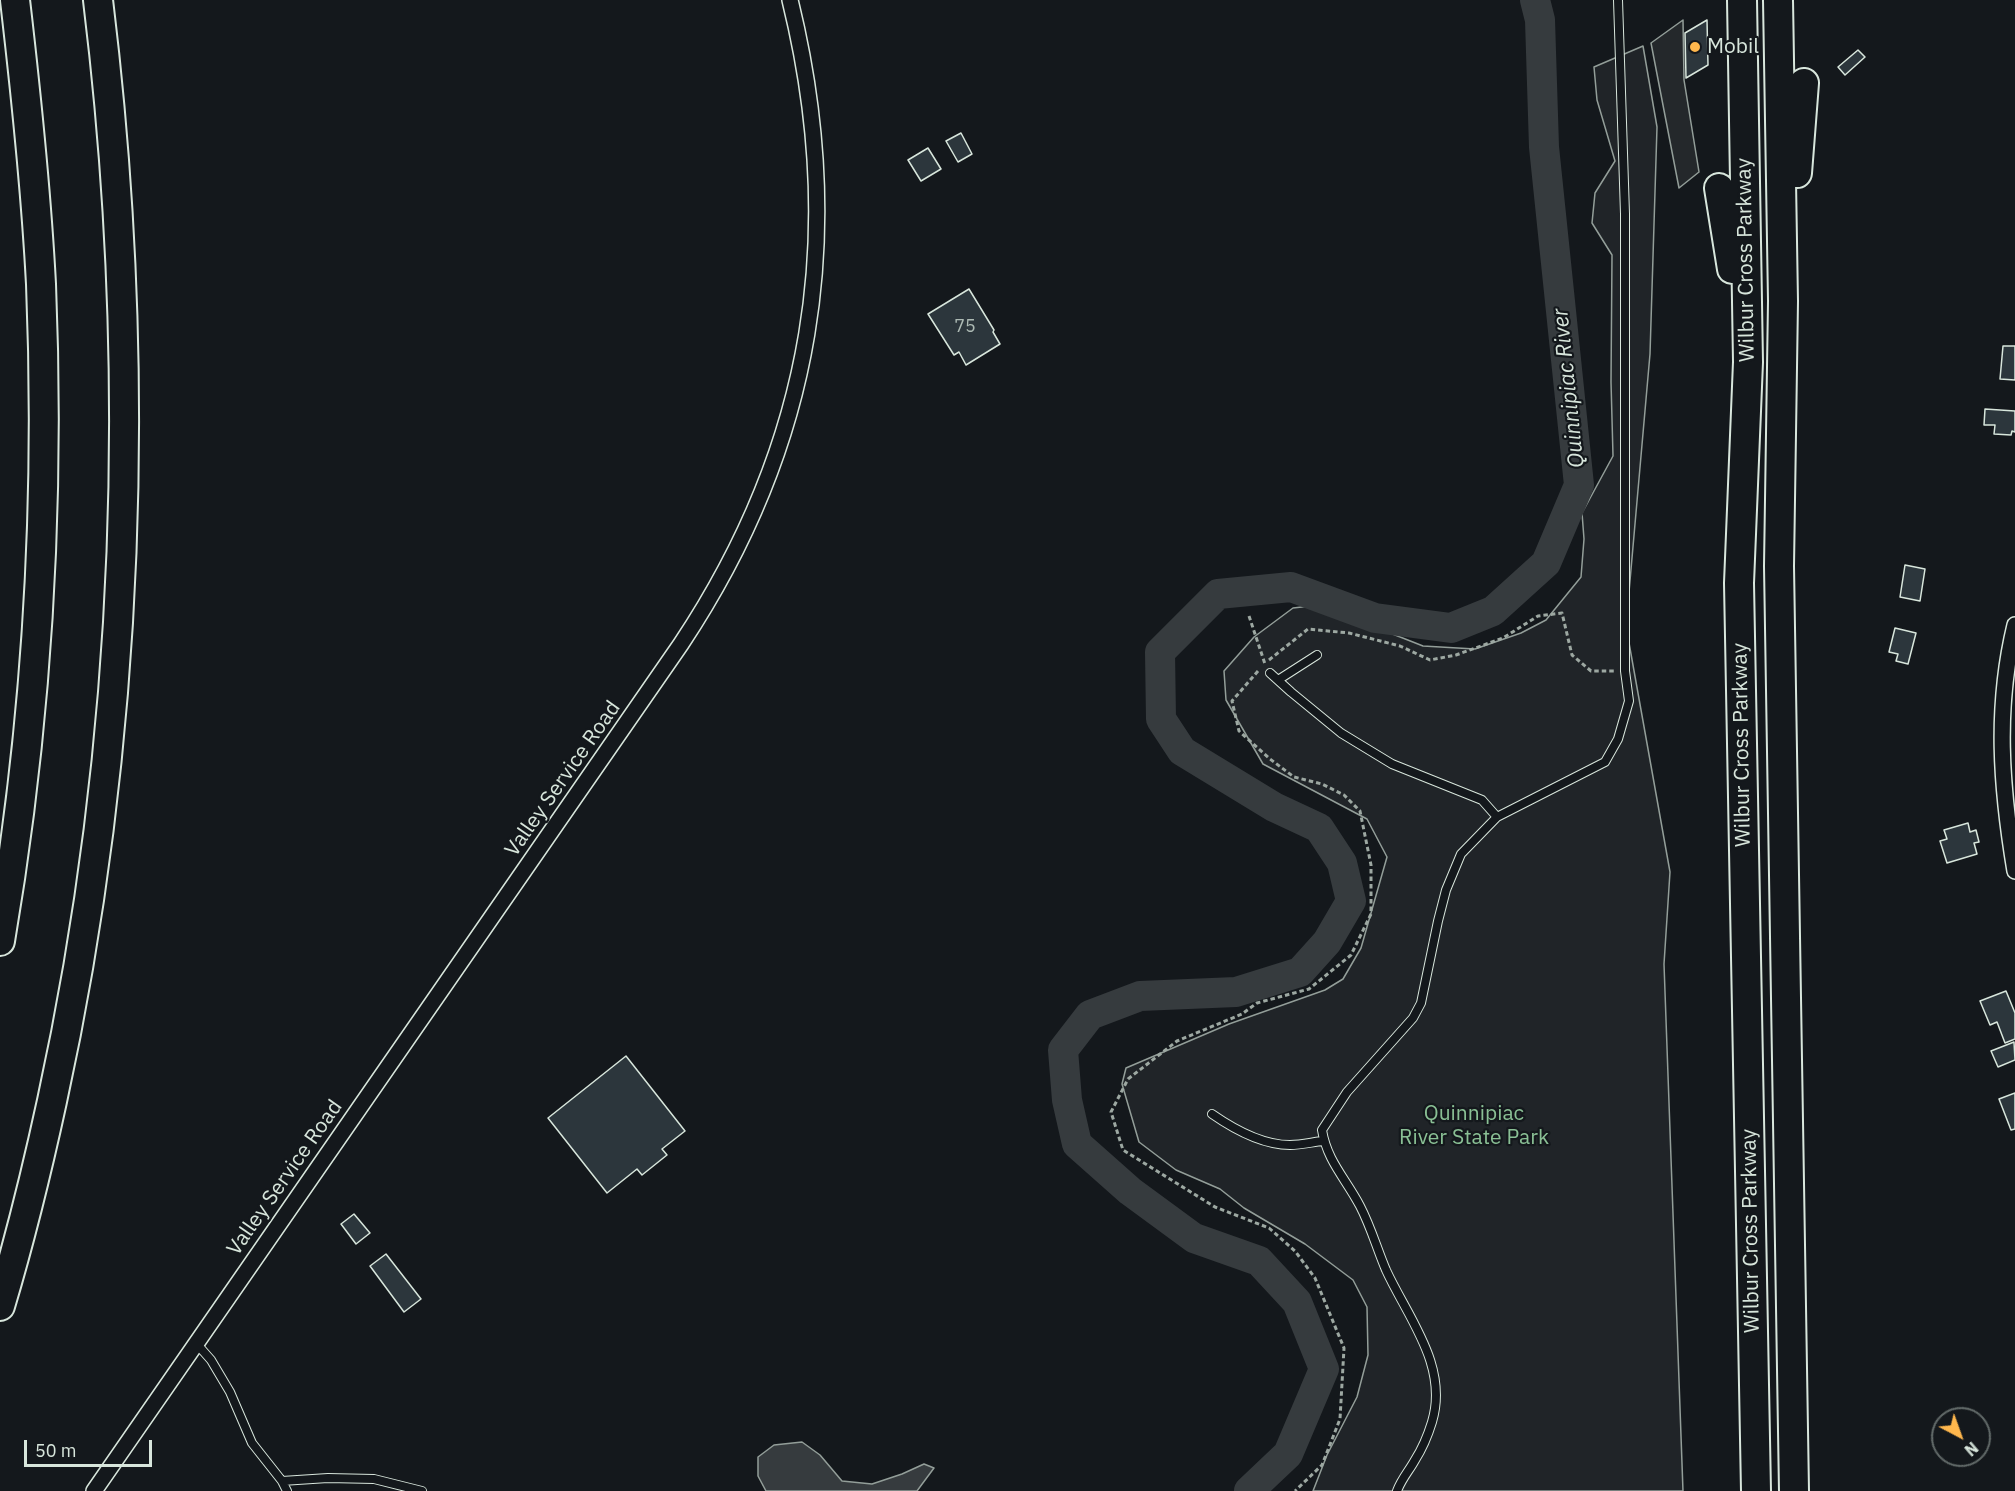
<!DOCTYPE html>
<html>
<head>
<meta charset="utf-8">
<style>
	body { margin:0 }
	#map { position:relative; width:2015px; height:1491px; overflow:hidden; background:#14181c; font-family:"IBM Plex Sans",sans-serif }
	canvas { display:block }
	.north { position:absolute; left:1931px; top:1407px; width:60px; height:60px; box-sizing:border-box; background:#14181c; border:2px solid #626a69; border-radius:50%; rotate:139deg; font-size:16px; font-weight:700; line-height:24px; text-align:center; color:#d8e6dc }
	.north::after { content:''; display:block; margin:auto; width:21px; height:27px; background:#ffb74d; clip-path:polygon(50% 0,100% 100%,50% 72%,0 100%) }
	.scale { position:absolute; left:24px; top:1440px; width:128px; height:27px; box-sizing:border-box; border:3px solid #d8e6dc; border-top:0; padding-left:8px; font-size:18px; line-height:21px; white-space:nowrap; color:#d8e6dc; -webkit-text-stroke:4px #14181c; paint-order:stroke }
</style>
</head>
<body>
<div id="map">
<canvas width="2015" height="1491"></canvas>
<div class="north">N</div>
<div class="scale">50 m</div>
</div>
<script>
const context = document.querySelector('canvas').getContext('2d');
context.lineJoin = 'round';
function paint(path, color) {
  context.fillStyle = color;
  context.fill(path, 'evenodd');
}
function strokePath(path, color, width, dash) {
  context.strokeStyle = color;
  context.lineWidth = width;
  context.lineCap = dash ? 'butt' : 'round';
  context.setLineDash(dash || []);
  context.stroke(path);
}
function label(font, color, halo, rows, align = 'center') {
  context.font = font + ' "IBM Plex Sans",sans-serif';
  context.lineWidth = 4.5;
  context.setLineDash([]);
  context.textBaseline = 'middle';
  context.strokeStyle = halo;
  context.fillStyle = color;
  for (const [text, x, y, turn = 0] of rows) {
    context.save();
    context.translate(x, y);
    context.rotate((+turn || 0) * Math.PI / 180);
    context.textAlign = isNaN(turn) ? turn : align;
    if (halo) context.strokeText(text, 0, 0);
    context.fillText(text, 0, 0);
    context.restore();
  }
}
const green = new Path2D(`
	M1643,46L1657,127L1650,354L1626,626L1670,872L1664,964L1683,1491H1313L1327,1455L1357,1397L1368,1355L1367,1307L1353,1280L1305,1244L1244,1208L1220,1189L1176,1170L1139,1142L1122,1084L1126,1068L1229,1024L1325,990L1343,979L1361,948L1387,857L1367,819L1263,764L1226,700L1224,671L1254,637L1293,608L1319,605L1423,646L1475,649L1521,633L1546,620L1581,577L1584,539L1582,513L1613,456L1611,382L1612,255L1592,223L1595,193L1615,161L1597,100L1594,67Z`);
paint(green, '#202428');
strokePath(green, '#939e99', 1.5);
const parking = new Path2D(`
	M1683,20L1684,80L1699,172L1679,188L1651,43Z`);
paint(parking, '#24282b');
strokePath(parking, '#939e99', 1.5);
const water = new Path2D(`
	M802,1442L820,1455L842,1481L872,1484L902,1474L924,1464L934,1468L917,1491H766L758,1476V1457L774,1445Z`);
paint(water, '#363b3e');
strokePath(water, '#939e99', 1.5);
strokePath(new Path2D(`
	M1249,1491L1288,1454L1324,1369L1297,1302L1259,1261L1194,1238L1130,1191L1077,1144L1067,1100L1063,1050L1090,1015L1140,996L1236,992L1300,972L1327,942L1351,901L1342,863L1319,828L1274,807L1182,751L1161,719L1160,652L1218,594L1291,587L1375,618L1451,628L1493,611L1546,563L1579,485L1544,147L1540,20L1535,0`), '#363b3e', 30);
const building = new Path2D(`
	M1707,20L1708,65L1686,78L1685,33Z
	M1858,50L1865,57L1845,75L1838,67Z
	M961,133L972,154L958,162L946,141Z
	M928,148L941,169L921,181L908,160Z
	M969,289L994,330L993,332L1000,344L966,365L959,352L954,355L928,314Z
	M2003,346H2015V380L2000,379Z
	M1985,409L2015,411V432L2012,431L2011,435L1994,434L1995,425H1984Z
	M1905,565L1925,569L1920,601L1900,597Z
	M1895,628L1916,633L1908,664L1896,661L1898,654L1889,652Z
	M1968,823L1970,832L1976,830L1979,842L1974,843L1977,854L1947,863L1940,841L1947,839L1944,830Z
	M2006,991L2015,1013V1039L2005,1043L1997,1022L1990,1025L1980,1001Z
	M2014,1042L2015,1060L1998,1067L1991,1051Z
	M626,1056L685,1131L662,1149L667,1155L642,1175L637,1169L607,1193L548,1118Z
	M2015,1093V1129L2011,1130L1999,1099Z
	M354,1214L370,1233L356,1244L341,1224Z
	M386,1254L421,1299L404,1312L370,1266Z`);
paint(building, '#2c363c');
strokePath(building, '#d8e6dc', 1.5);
const service = new Path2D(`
	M1270,673L1291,692L1341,733L1392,764L1482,800L1497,817
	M1278,680L1317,655
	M1212,1114C1235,1130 1262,1145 1290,1145C1301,1145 1313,1142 1323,1141
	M196,1343L211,1360L230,1392L252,1443L282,1481L287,1491
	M282,1481L328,1478L374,1479L422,1491
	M1397,1491C1402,1478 1409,1471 1415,1460C1422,1449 1428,1435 1432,1422C1449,1366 1408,1318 1386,1270C1377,1249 1371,1227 1360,1206C1346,1179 1327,1161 1322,1130L1347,1092L1413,1018L1421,1003L1438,921L1446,890L1461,854L1497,817L1605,762L1618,739L1629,701L1625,671V214L1618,0`);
const minor = new Path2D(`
	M2015,625C1995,708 2001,787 2015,871
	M94,1491L681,644C814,444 847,232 790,0`);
const motorway = new Path2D(`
	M1742,0L1748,362L1739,583L1756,1491
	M1778,0L1783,301L1779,566L1794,1491
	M1797,173L1804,83
	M1719,188L1732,269
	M0,941C37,725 50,503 41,284C36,189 26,94 15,0
	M0,1306C20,1239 37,1170 52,1101C131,740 143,366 98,0`);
strokePath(service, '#d8e6dc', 10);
strokePath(minor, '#d8e6dc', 18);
strokePath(motorway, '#d8e6dc', 32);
strokePath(new Path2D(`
	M1249,616L1265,664
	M1269,660L1308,629L1349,633L1400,646L1430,660L1456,655L1503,638L1538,616L1562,613L1572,655L1591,671H1615
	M1258,671L1232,701L1239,731L1270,759L1294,777L1322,784L1344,795L1360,811L1371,865V914L1351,955L1309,989L1257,1003L1242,1014L1177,1041L1128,1079L1111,1112L1123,1150L1215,1207L1269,1228L1295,1251L1315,1278L1344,1348L1340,1419L1322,1465L1295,1491`), '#9da8a2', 3, [4.5, 3]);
strokePath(service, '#14181c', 8);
strokePath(minor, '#14181c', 15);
strokePath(motorway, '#14181c', 28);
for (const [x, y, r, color] of [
	[1695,47,6,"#ffb74d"]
]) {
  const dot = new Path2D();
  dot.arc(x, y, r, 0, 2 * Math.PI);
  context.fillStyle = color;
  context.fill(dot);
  strokePath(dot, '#14181c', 2);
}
label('18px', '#adbab4', null, [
	["75",965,327]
]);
label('21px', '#d8e6dc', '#14181c', [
	["Mobil",1707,47]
], 'left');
label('21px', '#d8e6dc', '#14181c', [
	["Wilbur Cross Parkway",1746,260,-91],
	["Wilbur Cross Parkway",1742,745,-91],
	["Valley Service Road",563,779,-55],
	["Valley Service Road",285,1178,-55],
	["Wilbur Cross Parkway",1751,1231,-91]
]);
label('21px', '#8ac095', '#14181c', [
	["Quinnipiac",1474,1114],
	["River State Park",1474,1138]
]);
label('italic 22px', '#d8e6dc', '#14181c', [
	["Quinnipiac River",1569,388,-96]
]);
</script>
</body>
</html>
